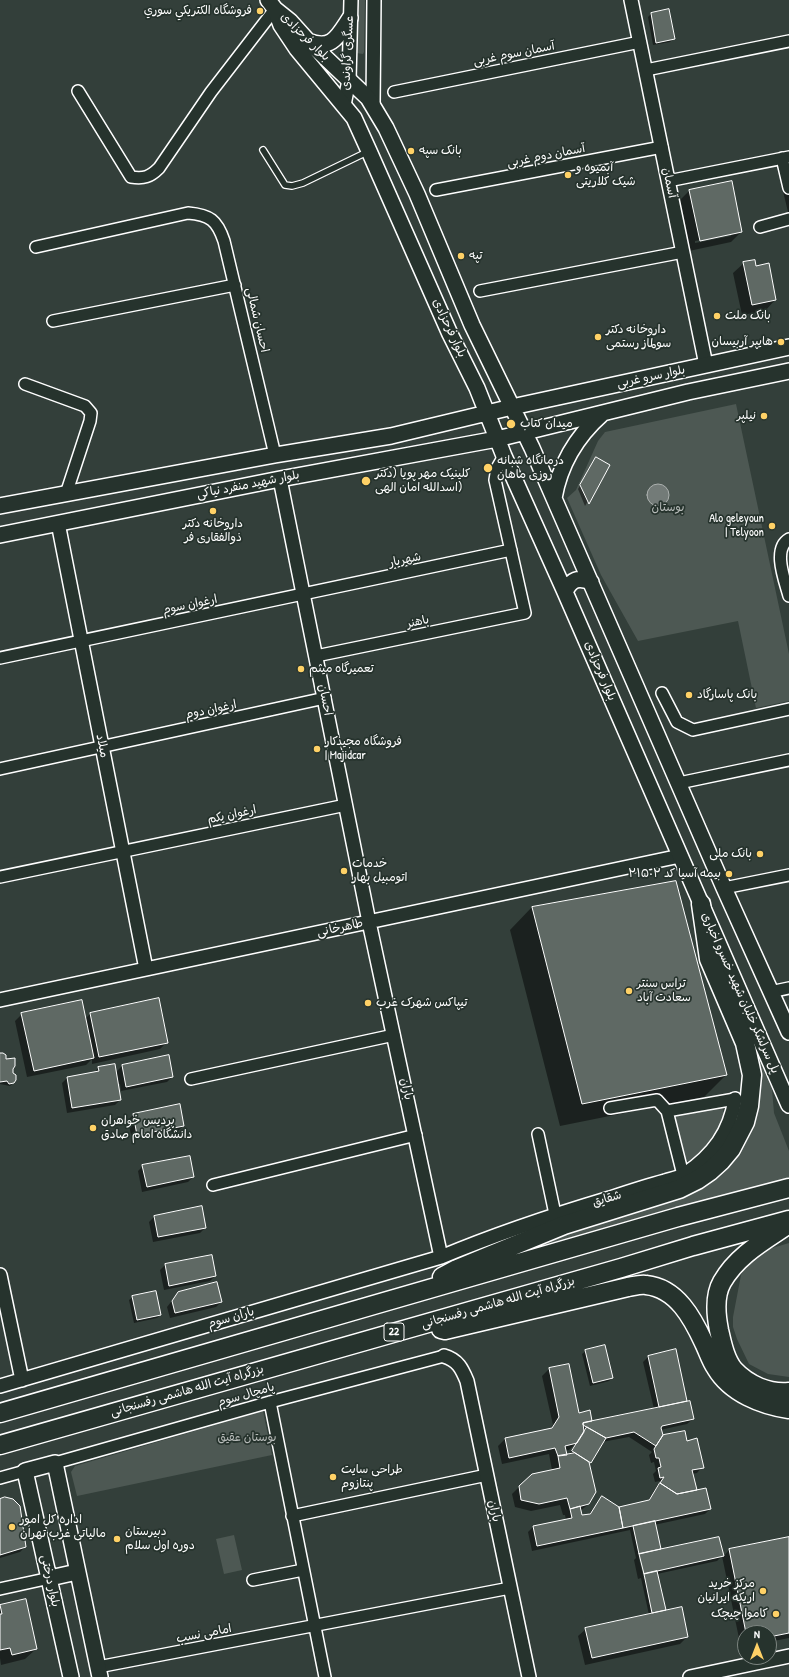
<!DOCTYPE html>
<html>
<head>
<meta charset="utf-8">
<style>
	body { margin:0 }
	#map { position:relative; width:789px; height:1677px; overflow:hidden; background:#333f3a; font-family:"Patrick Hand",sans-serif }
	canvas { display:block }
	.north { position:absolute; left:737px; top:1625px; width:40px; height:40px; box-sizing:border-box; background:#26332d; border:1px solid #7d8581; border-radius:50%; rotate:0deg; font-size:11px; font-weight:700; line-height:16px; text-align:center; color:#fff }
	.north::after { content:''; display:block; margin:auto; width:14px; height:18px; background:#ffd166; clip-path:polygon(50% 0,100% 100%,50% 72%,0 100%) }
</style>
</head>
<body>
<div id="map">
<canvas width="789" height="1677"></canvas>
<div class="north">N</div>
</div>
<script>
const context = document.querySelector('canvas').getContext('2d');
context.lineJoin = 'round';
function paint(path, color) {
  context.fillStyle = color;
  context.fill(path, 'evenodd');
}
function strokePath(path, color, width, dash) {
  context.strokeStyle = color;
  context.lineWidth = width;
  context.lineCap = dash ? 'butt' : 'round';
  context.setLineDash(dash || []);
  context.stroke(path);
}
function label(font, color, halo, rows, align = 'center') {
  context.font = font + ' "Patrick Hand","Playpen Sans Arabic",sans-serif';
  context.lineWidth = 3.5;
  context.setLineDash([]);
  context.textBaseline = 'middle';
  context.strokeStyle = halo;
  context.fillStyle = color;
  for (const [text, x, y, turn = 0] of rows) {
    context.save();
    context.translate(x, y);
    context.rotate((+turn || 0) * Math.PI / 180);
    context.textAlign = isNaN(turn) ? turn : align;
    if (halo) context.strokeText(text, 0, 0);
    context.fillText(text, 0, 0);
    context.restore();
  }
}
paint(new Path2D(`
	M357,0H365L364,52L363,54L356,53Z
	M736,404L789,654V701L756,708L738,621L638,641L601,575L567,498L576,490L598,441L605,432Z
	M731,996L772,1089L774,1113L789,1151V1180L459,1272L513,1250L679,1193L752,1112Z
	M721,1104L726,1119C717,1135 706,1158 687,1161L676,1123V1117L679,1113Z
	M789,1243V1377L768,1374L749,1364L737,1339L733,1327V1317L741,1275L748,1264L759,1252Z
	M263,1411L272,1455L77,1496L71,1472L75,1466Z
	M234,1535L242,1570L224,1574L216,1539Z`), '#4d5853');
const water = new Path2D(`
	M647 495a11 11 0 1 1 22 0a11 11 0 1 1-22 0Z`);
paint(water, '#737b78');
strokePath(water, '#abb0ae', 1);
paint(new Path2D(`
	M669,10L673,39L670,42L653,45L648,17L651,14Z
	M789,175V216L781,183Z
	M689,191L741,232L731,242L689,251L679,201ZM731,234V236L695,243V241Z
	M744,263L755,267L775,300L765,311L742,315L733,273Z
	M596,459L608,466L585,506L578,489Z
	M532,907L726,1075L704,1097L560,1126L510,930Z
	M22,1014L85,1019L90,1014L167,1042L160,1049L92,1064V1059L86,1065L27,1077L15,1021Z
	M0,1054L12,1069L13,1083L10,1086L0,1084Z
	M122,1066L172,1077L167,1082L121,1091L120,1084H118L120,1100L115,1105L67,1113L62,1083L67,1078L94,1073L98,1068L116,1072Z
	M179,1106L183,1126L178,1131L132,1140L128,1120L133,1115Z
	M143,1166L193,1177L188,1182L142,1192L138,1171Z
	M155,1216L205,1228L200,1233L153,1242L149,1222Z
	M211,1256L215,1276L210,1281L164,1290L160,1270L165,1265Z
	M178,1293L221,1302L216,1307L170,1318L167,1307Z
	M133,1297L160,1315L157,1318L134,1323L129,1300Z
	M586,1351L612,1378L609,1381L590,1386L582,1354Z
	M675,1351L686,1402L693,1419L687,1424L660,1430L662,1437L686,1442L702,1467L697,1473L692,1474L696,1491L710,1509L705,1514L654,1525L660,1549L657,1551L718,1538L723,1557L729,1550L789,1538V1638L769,1642V1633H745V1647L741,1648L722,1556L717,1561L657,1574L665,1610L662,1612L687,1637L680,1644L585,1665L578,1636L586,1629L649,1615L641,1578L638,1579L634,1560L636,1558L630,1530L532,1551L528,1532L533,1527L566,1520L565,1515H563L560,1505L531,1511L515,1507L512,1494L520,1486L552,1470L549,1454L502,1464L498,1446L505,1439L550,1429L553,1425L542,1376L549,1369L578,1414L589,1412L591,1422L654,1409L643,1362L648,1357ZM629,1437L652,1452L649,1455L651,1463L654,1462L656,1471L653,1474L655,1482L660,1481L647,1502L619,1508L602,1497L588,1515L581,1516L580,1511L589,1504L588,1464L602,1442ZM576,1443L569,1455L566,1456L565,1451L569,1450ZM639,1558H641L646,1579H644Z
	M0,1500L25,1547L20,1552L0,1558Z
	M0,1606L36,1649L25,1659L1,1665L0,1658Z`), '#0007');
const building = new Path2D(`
	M669,9L675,39L656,43L651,13Z
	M732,181L742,232L700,241L689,190Z
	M755,260L756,266L769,263L776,300L752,305L743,262Z
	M596,457L610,465L589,504L580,485Z
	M676,881L727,1075L582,1104L532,907Z
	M159,998L168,1043L99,1057L90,1013Z
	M82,1000L94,1058L34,1071L21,1013Z
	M0,1053H3L6,1055V1059L15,1058V1066L13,1069V1073L16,1075V1080L14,1083L9,1084L7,1081L0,1082Z
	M169,1055L173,1077L126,1087L122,1065Z
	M115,1064L121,1100L72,1108L67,1077L99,1071L98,1067Z
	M180,1104L184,1126L137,1135L133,1114Z
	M190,1156L194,1177L147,1187L142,1165Z
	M202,1206L206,1228L158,1237L154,1216Z
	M212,1255L216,1276L169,1286L165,1264Z
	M217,1282L222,1302L175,1313L172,1301L178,1292Z
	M156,1291L161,1315L137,1320L132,1296Z
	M605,1345L613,1378L593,1383L585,1350Z
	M676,1349L687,1401L659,1407L648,1356Z
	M569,1364L579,1413L590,1410L592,1421L583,1423L584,1432L577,1443L565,1446L567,1455L558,1456L555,1448L509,1458L505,1438L552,1428L559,1417L549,1368Z
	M690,1401L694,1419L662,1426L661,1428L663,1435L656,1446L634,1432L606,1438L583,1425V1423Z
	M587,1427L606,1438L591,1463L572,1451Z
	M685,1431L687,1441L697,1438L704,1468L692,1470L697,1490L677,1494L660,1483L664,1477L660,1478L658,1468L661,1467L659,1458H656L654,1449L663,1435Z
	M575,1453L589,1462L596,1492L589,1504L570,1509L567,1498L539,1504L521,1500L519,1486L532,1474L560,1468L558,1456Z
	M660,1483L677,1494L706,1488L711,1509L623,1528L619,1507L649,1500Z
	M602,1496L619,1507L623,1528L537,1546L533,1526L572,1518L570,1509L580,1506L582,1515L590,1514Z
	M5,1497L13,1499L20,1506L26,1547L0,1555V1499Z
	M655,1521L661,1549L639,1554L633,1526Z
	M719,1537L724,1556L644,1574L639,1554Z
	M789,1537V1633L769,1637V1633H746L729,1549Z
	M657,1571L666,1610L652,1613L644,1574Z
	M26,1599L37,1649L12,1655L10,1648L0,1650V1614H2L0,1605Z
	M682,1607L688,1637L592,1658L585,1628Z`);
paint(building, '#5f6964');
strokePath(building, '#fff', 1);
const service = new Path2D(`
	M263,150L285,185L292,186L303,183L367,152`);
const minor = new Path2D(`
	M646,70L789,41
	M78,91L131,177C144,179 150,177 159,168L211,92L275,9
	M394,92L640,42
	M782,158L789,188
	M668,181L789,157
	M436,190L662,147
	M760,227L789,219
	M36,247L188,213C210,215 217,220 224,241L275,455
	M480,291L683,252
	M53,321L235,285
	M25,384L85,406L91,413L90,421L66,494
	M789,539C772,549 785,581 789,596
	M316,656L525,613L495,480L497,468L504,456
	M0,658L511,550
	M662,693L677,722L693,730L789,709
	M0,769L325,698
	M679,783L789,760
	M0,877L346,805
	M724,888L789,875
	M770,992L789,988
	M191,1079L394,1035
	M610,1108L657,1100L667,1111
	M667,1111L735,1099
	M667,1111L683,1175
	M538,1134L555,1214
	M213,1185L416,1135
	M270,1402L325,1677
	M55,1463L270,1402L444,1356
	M0,1478L25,1471
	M292,1516L487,1475
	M253,1580L303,1570
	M0,1589L50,1578
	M98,1667L510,1588`);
const tertiary = new Path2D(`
	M631,0L706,365
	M344,105L349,80L351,0
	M373,105L374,0
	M280,479L369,922L441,1257
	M58,523L146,969
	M0,1000L680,856
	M0,1275L22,1380
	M444,1356C458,1360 462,1369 467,1381L529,1677
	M0,1386L441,1257C496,1234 553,1215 610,1198C628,1192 646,1186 665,1181C671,1179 679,1178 685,1174C713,1155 730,1132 735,1099
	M690,1677L789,1656`);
const secondary = new Path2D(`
	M268,0L275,9L290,21L308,41L368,98L386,128L417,194L472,325L532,448L724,888L789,1032
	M275,9L281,25L297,49L354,118L369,151L450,334L477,388L504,456L565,592L789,1105
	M308,41C332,51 338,36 350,18
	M554,498C560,464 576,437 602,414
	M0,506L275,455L391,436L512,407L789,347
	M0,535L280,479L497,439L688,392L789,371
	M565,592C571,579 578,577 591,582
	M50,1578L77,1572
	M71,1677L25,1471L55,1463L100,1677`);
const trunk = new Path2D(`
	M786,1226C762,1242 737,1256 722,1282C714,1296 716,1315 719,1330C722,1343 725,1359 734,1370C748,1385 769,1394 789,1392
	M442,1277L457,1269L564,1225L679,1189L697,1180L710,1171L721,1161L731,1149L745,1122L749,1106L752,1075L745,1043L709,959L701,904
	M441,1329L445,1330L628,1287C634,1286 641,1284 646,1285C677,1288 693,1319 704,1343C708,1351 711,1361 716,1368C731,1393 762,1405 789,1409
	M0,1413L678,1217L789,1188
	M0,1445L621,1268L693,1246L789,1220`);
strokePath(service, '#fff', 8);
strokePath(minor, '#fff', 14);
strokePath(tertiary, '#fff', 16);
strokePath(secondary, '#fff', 18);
strokePath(trunk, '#fff', 21);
strokePath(service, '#26332d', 5.5);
strokePath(minor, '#26332d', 11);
strokePath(tertiary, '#26332d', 13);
strokePath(secondary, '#26332d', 15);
strokePath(trunk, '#26332d', 18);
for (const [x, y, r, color] of [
	[260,11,4,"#ffd166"],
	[411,151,4,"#ffd166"],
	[568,175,4,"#ffd166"],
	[461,256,4,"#ffd166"],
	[717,316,4,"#ffd166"],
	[598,337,4,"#ffd166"],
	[781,342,4,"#ffd166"],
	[764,416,4,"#ffd166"],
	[511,424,5,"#ffd166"],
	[488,468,5,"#ffd166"],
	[366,481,5,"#ffd166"],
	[213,511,4,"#ffd166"],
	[772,526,4,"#ffd166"],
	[301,669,4,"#ffd166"],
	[689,695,4,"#ffd166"],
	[317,749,4,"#ffd166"],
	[760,854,4,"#ffd166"],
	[344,871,4,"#ffd166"],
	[729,874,4,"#ffd166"],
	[629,991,4,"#ffd166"],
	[368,1003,4,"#ffd166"],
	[93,1128,4,"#ffd166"],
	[333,1477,4,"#ffd166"],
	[12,1527,4,"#ffd166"],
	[117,1539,4,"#ffd166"],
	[763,1591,4,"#ffd166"],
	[776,1614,4,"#ffd166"]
]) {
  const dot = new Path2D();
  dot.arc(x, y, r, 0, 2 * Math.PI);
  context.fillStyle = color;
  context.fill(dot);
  strokePath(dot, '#26332d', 1.5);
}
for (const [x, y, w] of [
	[394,1332,20]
]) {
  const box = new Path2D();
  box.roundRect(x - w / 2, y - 9, w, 18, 3);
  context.fillStyle = '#26332d';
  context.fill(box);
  strokePath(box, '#fff', 1);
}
label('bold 11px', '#fff', null, [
	["22",394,1332]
]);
label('12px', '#fff', '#26332d', [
	["فروشگاه الكتريكي سوري",252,11,"right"],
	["بانک سپه",419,151],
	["آبمیوه و",576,168],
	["شیک کلاریتی",576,182],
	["تپه",469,256],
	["بانک ملت",725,316],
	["داروخانه دکتر",606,330],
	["سولماز رستمی",606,344],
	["هایپر آربیسان",773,342,"right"],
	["نیلپر",756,416,"right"],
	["میدان کتاب",520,424],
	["درمانگاه شبانه",497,461],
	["روزی ماهان",497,475],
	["کلینیک مهر پویا (دکتر",375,474],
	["اسدالله امان الهی)",375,488],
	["Alo geleyoun",764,519,"right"],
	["| Telyoon",764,533,"right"],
	["داروخانه دکتر",213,524,"center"],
	["ذوالفقاری فر",213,538,"center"],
	["تعمیرگاه میثم",309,669],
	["بانک پاسارگاد",697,695],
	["فروشگاه مجیدکار",325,742],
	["| Majidcar",325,756],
	["بانک ملی",752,854,"right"],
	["خدمات",352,864],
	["اتومبیل بهار",352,878],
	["بیمه آسیا کد ۲۱۵۰۲",721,874,"right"],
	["تراس سنتر",637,984],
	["سعادت آباد",637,998],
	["تیپاکس شهرک غرب",376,1003],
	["پردیس خواهران",101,1121],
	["دانشگاه امام صادق",101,1135],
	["طراحی سایت",341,1470],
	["پنتازوم",341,1484],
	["اداره کل امور",20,1520],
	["مالیاتی غرب تهران",20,1534],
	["دبیرستان",125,1532],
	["دوره اول سلام",125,1546],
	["مرکز خرید",755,1584,"right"],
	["اریکه ایرانیان",755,1598,"right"],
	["کاموا چیچک",768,1614,"right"]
], 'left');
label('12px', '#fff', '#26332d', [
	["بلوار فرحزادی",305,37,44],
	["عسگری گراوندی",348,53,-87],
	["آسمان سوم غربی",514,54,-11],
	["آسمان دوم غربی",546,156,-11],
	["آسمان",669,183,78],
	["احسان شمالی",257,320,77],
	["بلوار فرحزادی",449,328,65],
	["بلوار سرو غربی",651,377,-12],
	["بلوار شهید منفرد نیاکی",248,485,-11],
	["شهریار",405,560,-12],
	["ارغوان سوم",190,605,-12],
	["باهنر",418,622,-12],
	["بلوار فرحزادی",600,671,67],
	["احسان",325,700,79],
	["ارغوان دوم",211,710,-12],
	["میلاد",102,746,79],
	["ارغوان یکم",232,815,-12],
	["طاهرخانی",340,928,-12],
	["پل سرلشکر خلبان شهید خسرو اخباری",740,993,66],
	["باران",406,1089,78],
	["شقایق",607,1199,-17],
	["بزرگراه آیت الله هاشمی رفسنجانی",498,1303,-16],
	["باران سوم",231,1318,-16],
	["بزرگراه آیت الله هاشمی رفسنجانی",187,1391,-16],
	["پامچال سوم",246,1395,-16],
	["باران",494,1511,78],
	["بلوار درختی",50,1581,78],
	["امامی نسب",204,1634,-11]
]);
label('12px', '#b8bcba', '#26332d', [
	["بوستان",668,508],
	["بوستان عقیق",247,1438]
]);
</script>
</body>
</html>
